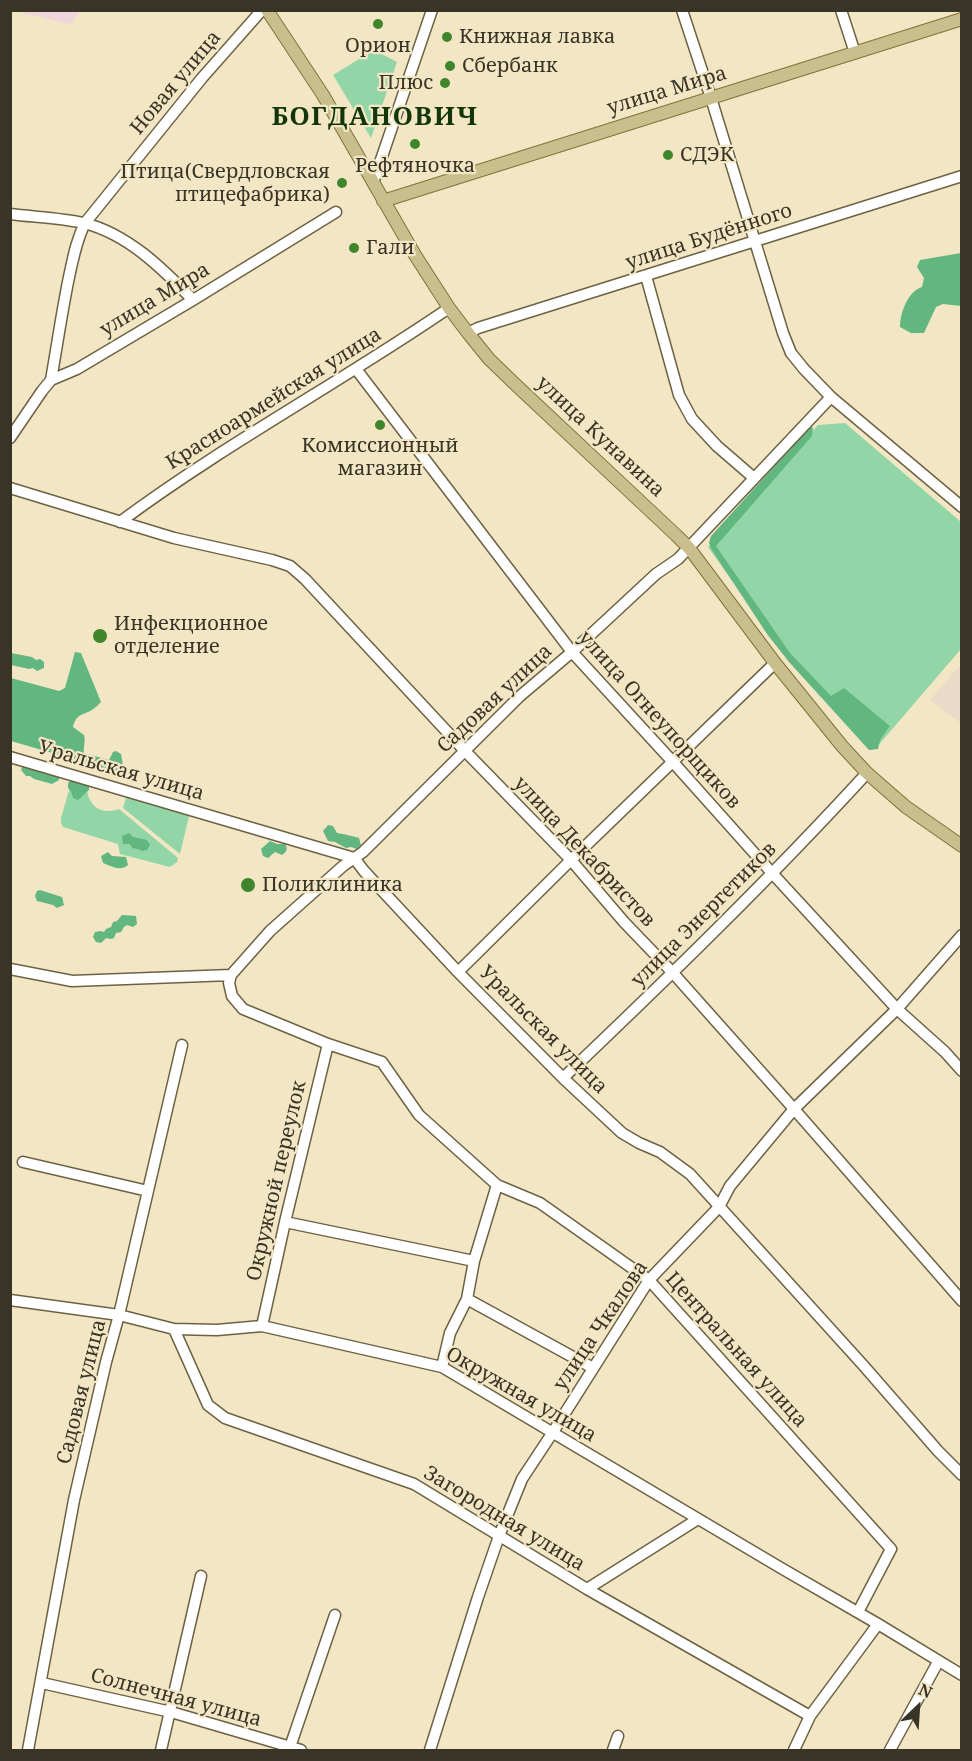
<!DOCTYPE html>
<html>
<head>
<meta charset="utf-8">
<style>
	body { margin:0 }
	#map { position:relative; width:972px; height:1761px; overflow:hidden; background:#f2e6c4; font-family:"Noto Serif",serif }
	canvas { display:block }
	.frame { position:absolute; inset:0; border:12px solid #383426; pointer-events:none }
	.north { position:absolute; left:888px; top:1677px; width:60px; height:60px; -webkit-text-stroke:4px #f2e6c4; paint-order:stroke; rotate:25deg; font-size:16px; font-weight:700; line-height:24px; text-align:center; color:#383426 }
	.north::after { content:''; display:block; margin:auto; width:21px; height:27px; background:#383426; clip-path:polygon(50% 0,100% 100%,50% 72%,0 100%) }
</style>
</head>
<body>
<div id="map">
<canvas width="972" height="1761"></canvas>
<div class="frame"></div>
<div class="north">N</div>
</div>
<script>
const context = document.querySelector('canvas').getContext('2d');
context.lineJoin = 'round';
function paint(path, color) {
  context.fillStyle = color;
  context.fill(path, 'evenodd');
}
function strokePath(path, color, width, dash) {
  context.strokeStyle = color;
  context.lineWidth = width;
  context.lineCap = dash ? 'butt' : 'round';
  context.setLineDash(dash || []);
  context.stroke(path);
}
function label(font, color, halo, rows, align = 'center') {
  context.font = font + ' "Noto Serif",serif';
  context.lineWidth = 4.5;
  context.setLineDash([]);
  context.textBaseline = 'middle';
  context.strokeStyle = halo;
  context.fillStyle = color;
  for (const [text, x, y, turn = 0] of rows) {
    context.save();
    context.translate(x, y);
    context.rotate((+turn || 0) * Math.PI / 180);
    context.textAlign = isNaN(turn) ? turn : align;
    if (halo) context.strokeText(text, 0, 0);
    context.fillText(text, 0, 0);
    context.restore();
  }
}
paint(new Path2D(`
	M14,11H81L70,24Z`), '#efd5dc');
paint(new Path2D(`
	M961,664V723L930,700Z`), '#eadac8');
paint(new Path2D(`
	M374,50L397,62L371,138L333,75Z
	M845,423L961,522V649L876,748L783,653L708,547L818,425Z
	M72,780L87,791C90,808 103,815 119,809L178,858L177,862L170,867L120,854L118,844L63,827L61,823V818Z
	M127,794L190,812L180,854L123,808Z`), '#92d6a8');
paint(new Path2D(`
	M961,253V306L943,304L936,307L924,333H911L900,327C900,313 908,291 922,287L924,278L917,267L920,260Z
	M813,427L812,436L716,546L790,653L831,696L844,688L890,726L880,740L878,749L869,750L789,662L767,634L712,550L709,543L711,536L809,428Z
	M75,652L81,653L101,702C98,705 95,708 92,710C83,715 76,714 73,727L84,735C86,741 83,746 84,753L109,760L113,752L116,751L121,754L123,765L121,773L11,741V678L59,691L65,688Z
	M11,653L32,657L36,660L40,659L44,662V668L37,671L33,668L29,669L11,665Z
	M23,765L59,775V780L52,784L34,779L30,776H26L21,770Z
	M72,779L89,785V790L78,800L73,798L71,791L68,788V783Z
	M328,825L333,826L337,833C339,833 357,837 359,838L361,845L357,849L351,847L346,848L335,842L328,841L323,831Z
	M129,833L133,837L147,840L150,845L147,850L142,851L138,849L132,848L130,844H123L122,836Z
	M270,841L277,844H285C288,848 287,852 282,855L275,852L268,858L263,856L261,849Z
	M108,852L112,856L126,857L128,865C120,872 111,866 103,863L101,856Z
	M40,890L62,897L64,905L57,908L53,905L37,901L35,896L37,891Z
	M122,915L136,916L137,924L133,927L127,925L124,927L121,932L116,933L114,938L111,939L106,938L101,943L96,942L93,937L95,932L101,931L104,932L106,929L111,927L113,922L117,921Z`), '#62b680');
const minor = new Path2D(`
	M682,10L711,98L783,333L791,353L804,369L831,397L962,507
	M841,10L855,53
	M373,183L432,10
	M10,214C34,217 61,218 84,223C128,234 163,269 193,300
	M646,276L679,395L692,419L717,446L754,478
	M468,333L478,328L962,176
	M356,369L572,652L672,761L772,873L897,1009L945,1052L962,1071
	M51,380C57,346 62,311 69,277C73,259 76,241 85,223L202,78L262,10
	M831,397L678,559L656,574L572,652L520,696L363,852L343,866L270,931L231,975L229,983L232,996L243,1009L328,1044L382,1062L419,1115L497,1185L540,1203L649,1280L891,1549L858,1612
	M10,438L42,391L51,380L77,369L193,300L336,212
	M10,488L174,538L272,560L290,566L305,579L465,751L571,860L624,922L673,973L794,1109L962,1301
	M120,522C225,444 341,382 449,308
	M10,757L354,858L364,871L458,972L563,1078L622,1133L639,1143L660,1152L690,1174L863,1365L938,1451L962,1475
	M10,969L72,981L231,975
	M458,972L571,860L775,663
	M563,1078C667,979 770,879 867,773
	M23,1162L148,1191
	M285,1222L474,1261
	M467,1299L593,1368
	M10,1300L119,1315L174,1329L217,1330L262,1326L442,1367L781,1568L878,1624L962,1675
	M262,1326L285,1222L328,1044
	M174,1329L208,1405L225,1418L414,1484L587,1589L810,1716
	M442,1367L450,1333L467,1299L474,1261L497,1185
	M587,1589L698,1519
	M42,1683L171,1712L301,1750
	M28,1750L74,1500L106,1362L119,1315L182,1045
	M161,1750L201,1576
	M289,1750L335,1615
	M430,1750L478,1597L499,1536L522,1479L553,1432L649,1280L719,1207L730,1186L794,1109L897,1009L962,935
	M613,1750L618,1736
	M794,1750L810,1716L878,1624
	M890,1750L938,1662`);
const major = new Path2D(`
	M267,10L323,95L415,255L449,308L468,333L489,359L517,386L676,535L689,548L775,663L842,746L867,773L906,807L962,846
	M383,201L962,19`);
strokePath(minor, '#6c6243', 13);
strokePath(major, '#817238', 14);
strokePath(minor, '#fff', 10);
strokePath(major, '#cbbe8d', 12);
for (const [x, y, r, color] of [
	[378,24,6,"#3f852b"],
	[447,37,6,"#3f852b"],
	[450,66,6,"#3f852b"],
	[445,83,6,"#3f852b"],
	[415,144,6,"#3f852b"],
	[668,155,6,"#3f852b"],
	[342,183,6,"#3f852b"],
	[354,248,6,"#3f852b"],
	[380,425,6,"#3f852b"],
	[100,636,8,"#3f852b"],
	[248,885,8,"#3f852b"]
]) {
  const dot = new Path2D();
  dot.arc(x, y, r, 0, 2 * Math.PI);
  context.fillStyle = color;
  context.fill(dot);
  strokePath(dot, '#f2e6c4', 2);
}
label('20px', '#383426', '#f2e6c4', [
	["Книжная лавка",459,37],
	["Орион",378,46,"center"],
	["Сбербанк",462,66],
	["Плюс",433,83,"right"],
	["СДЭК",680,155],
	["Рефтяночка",415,166,"center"],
	["Птица(Свердловская",330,172,"right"],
	["птицефабрика)",330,195,"right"],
	["Гали",366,248],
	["Комиссионный",380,446,"center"],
	["магазин",380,469,"center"],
	["Инфекционное",114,624],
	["отделение",114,647],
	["Поликлиника",262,885]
], 'left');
label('20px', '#383426', '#f2e6c4', [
	["Новая улица",176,83,-50],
	["улица Мира",667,91,-17],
	["улица Будённого",709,237,-18],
	["улица Мира",155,300,-31],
	["Красноармейская улица",274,399,-32],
	["улица Кунавина",600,437,43],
	["Садовая улица",495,699,-43],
	["улица Огнеупорщиков",659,720,48],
	["Уральская улица",121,771,16],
	["улица Декабристов",584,852,47],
	["улица Энергетиков",704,915,-45],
	["Уральская улица",543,1030,45],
	["Окружной переулок",277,1181,-77],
	["улица Чкалова",601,1326,-56],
	["Центральная улица",736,1350,48],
	["Садовая улица",82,1392,-76],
	["Окружная улица",521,1395,30],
	["Загородная улица",504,1519,31],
	["Солнечная улица",176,1698,15]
]);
context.letterSpacing = '1.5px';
label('bold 26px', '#13350a', '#f2e6c4', [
	["БОГДАНОВИЧ",375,118]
]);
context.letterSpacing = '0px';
</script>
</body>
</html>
